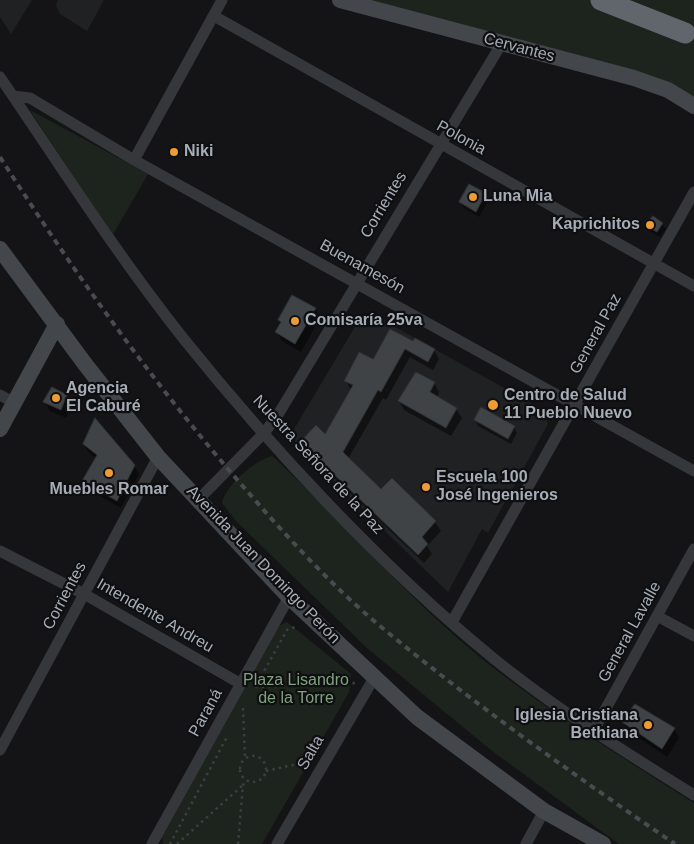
<!DOCTYPE html>
<html>
<head>
<meta charset="utf-8">
<style>
	body { margin:0 }
	canvas { display:block; background:#141416 }
</style>
</head>
<body>
<canvas width="694" height="844"></canvas>
<script>
const context = document.querySelector('canvas').getContext('2d');
context.lineJoin = 'round';
function paint(path, color) {
  context.fillStyle = color;
  context.fill(path, 'evenodd');
}
function strokePath(path, color, width, dash) {
  context.strokeStyle = color;
  context.lineWidth = width;
  context.lineCap = dash ? 'butt' : 'round';
  context.setLineDash(dash || []);
  context.stroke(path);
}
function label(font, color, halo, rows, align = 'center') {
  context.font = font + ' Helvetica,sans-serif';
  context.lineWidth = 4.5;
  context.setLineDash([]);
  context.textBaseline = 'middle';
  context.strokeStyle = halo;
  context.fillStyle = color;
  for (const [text, x, y, turn = 0] of rows) {
    context.save();
    context.translate(x, y);
    context.rotate((+turn || 0) * Math.PI / 180);
    context.textAlign = isNaN(turn) ? turn : align;
    if (halo) context.strokeText(text, 0, 0);
    context.fillText(text, 0, 0);
    context.restore();
  }
}
paint(new Path2D(`
	M0,0H32L11,34L0,17Z
	M58,0H104L87,31L60,14L56,5Z
	M372,314L545,411L548,424L488,533L482,529L448,592L296,445L293,431L362,315Z`), '#202123');
paint(new Path2D(`
	M340,0H694V106L668,90Z
	M30,110L148,174L112,236Z
	M272,456C348,526 414,607 496,670C559,718 627,761 694,803V844H619L491,750L367,648L237,522L222,503C226,485 254,461 272,456Z
	M287,622L351,674L349,692L262,844H163L162,838L277,627Z`), '#1d241d');
paint(new Path2D(`
	M485,194L489,199L479,217L464,208L460,202Z
	M662,224L666,229L660,237L649,231L646,225Z
	M315,309L320,318L301,352L282,341L277,332L281,324L279,320Z
	M414,343L434,350L439,359L433,370L410,357L386,400L383,398L348,459L381,491L392,479L435,522L441,531L427,546L432,554L424,563L306,451L301,442L326,437L351,390L346,381L374,360Z
	M434,383L439,392L437,398L456,409L462,418L451,436L404,410L399,401Z
	M66,396L71,405L66,418L50,411L45,402Z
	M475,420L514,427L517,433L511,444L478,426Z
	M84,444L134,466L139,474L121,508L88,489L83,481L96,458L89,453Z
	M623,722L674,729L679,738L667,757L628,731Z`), '#0007');
const building = new Path2D(`
	M469,184L486,193L476,212L459,202Z
	M653,216L663,223L657,232L645,225Z
	M292,295L316,308L295,344L275,332L281,322L278,320Z
	M390,329L413,341L415,338L435,349L428,362L405,349L381,392L378,390L343,452L381,489L392,478L436,521L422,537L428,544L418,555L300,442L316,425L325,434L353,385L344,381L359,352L373,359Z
	M416,372L435,382L430,392L457,408L446,428L398,401Z
	M52,387L67,395L61,410L43,402Z
	M481,407L515,426L508,439L474,420Z
	M95,418L135,465L117,501L82,481L97,455L83,444Z
	M635,704L675,728L662,749L622,722Z`);
paint(building, '#404346');
strokePath(building, '#2e2f32', 1);
strokePath(new Path2D(`
	M258,682L287,630L298,626
	M255,687L356,683
	M243,708L245,758
	M240 769a13 13 0 1 1 26 0a13 13 0 1 1-26 0Z
	M266,771L311,761
	M170,844L228,735
	M177,844L243,785
	M238,844L243,785L246,780`), '#3b3e42', 2.5, [2.5, 4]);
strokePath(new Path2D(`
	M214,16L694,286
	M0,77C60,165 117,255 183,338C272,449 383,568 493,658C556,709 625,752 694,795
	M13,96L30,98L134,160L694,471
	M134,160L222,0
	M0,395L15,403
	M199,499L265,432L279,413L502,43
	M0,551L84,594L241,684
	M657,616L694,636
	M452,622L694,192
	M594,730L694,549
	M0,750L158,457
	M152,844L289,597
	M277,844L374,678
	M526,844L544,811`), '#35373b', 11);
strokePath(new Path2D(`
	M340,0L634,78L668,90L694,106
	M0,249L85,364L158,457L289,597L417,717L544,811L603,844
	M0,429L57,324`), '#43464b', 16);
strokePath(new Path2D(`
	M601,0L685,33`), '#61656c', 21);
strokePath(new Path2D(`
	M0,157C75,274 155,386 247,491C288,538 332,586 380,626C474,704 574,775 675,844`), '#484b50', 4, [6, 5]);
for (const [x, y, r, color] of [
	[174,152,5,"#ed9c35"],
	[473,197,5,"#ed9c35"],
	[650,225,5,"#ed9c35"],
	[295,321,5,"#ed9c35"],
	[56,398,5,"#ed9c35"],
	[493,405,6,"#ed9c35"],
	[109,473,5,"#ed9c35"],
	[426,487,5,"#ed9c35"],
	[648,725,5,"#ed9c35"]
]) {
  const dot = new Path2D();
  dot.arc(x, y, r, 0, 2 * Math.PI);
  context.fillStyle = color;
  context.fill(dot);
  strokePath(dot, '#0f0f11', 2);
}
label('16px', '#a6adb6', '#0f0f11', [
	["Cervantes",519,48,15],
	["Polonia",461,138,29],
	["Corrientes",384,205,-59],
	["Buenamesón",362,267,29],
	["General Paz",596,334,-61],
	["Nuestra Señora de la Paz",318,465,47],
	["Avenida Juan Domingo Perón",263,565,46],
	["Corrientes",65,596,-62],
	["Intendente Andreu",155,616,30],
	["General Lavalle",630,632,-61],
	["Paraná",206,713,-61],
	["Salta",311,753,-60]
]);
label('bold 16px', '#a6adb6', '#0f0f11', [
	["Niki",184,152],
	["Luna Mia",483,197],
	["Kaprichitos",640,225,"right"],
	["Comisaría 25va",305,321],
	["Agencia",66,389],
	["El Caburé",66,407],
	["Centro de Salud",504,396],
	["11 Pueblo Nuevo",504,414],
	["Escuela 100",436,478],
	["José Ingenieros",436,496],
	["Muebles Romar",109,490,"center"],
	["Iglesia Cristiana",638,716,"right"],
	["Bethiana",638,734,"right"]
], 'left');
label('16px', '#7fa17e', '#0f0f11', [
	["Plaza Lisandro",296,681],
	["de la Torre",296,699]
]);
</script>
</body>
</html>
